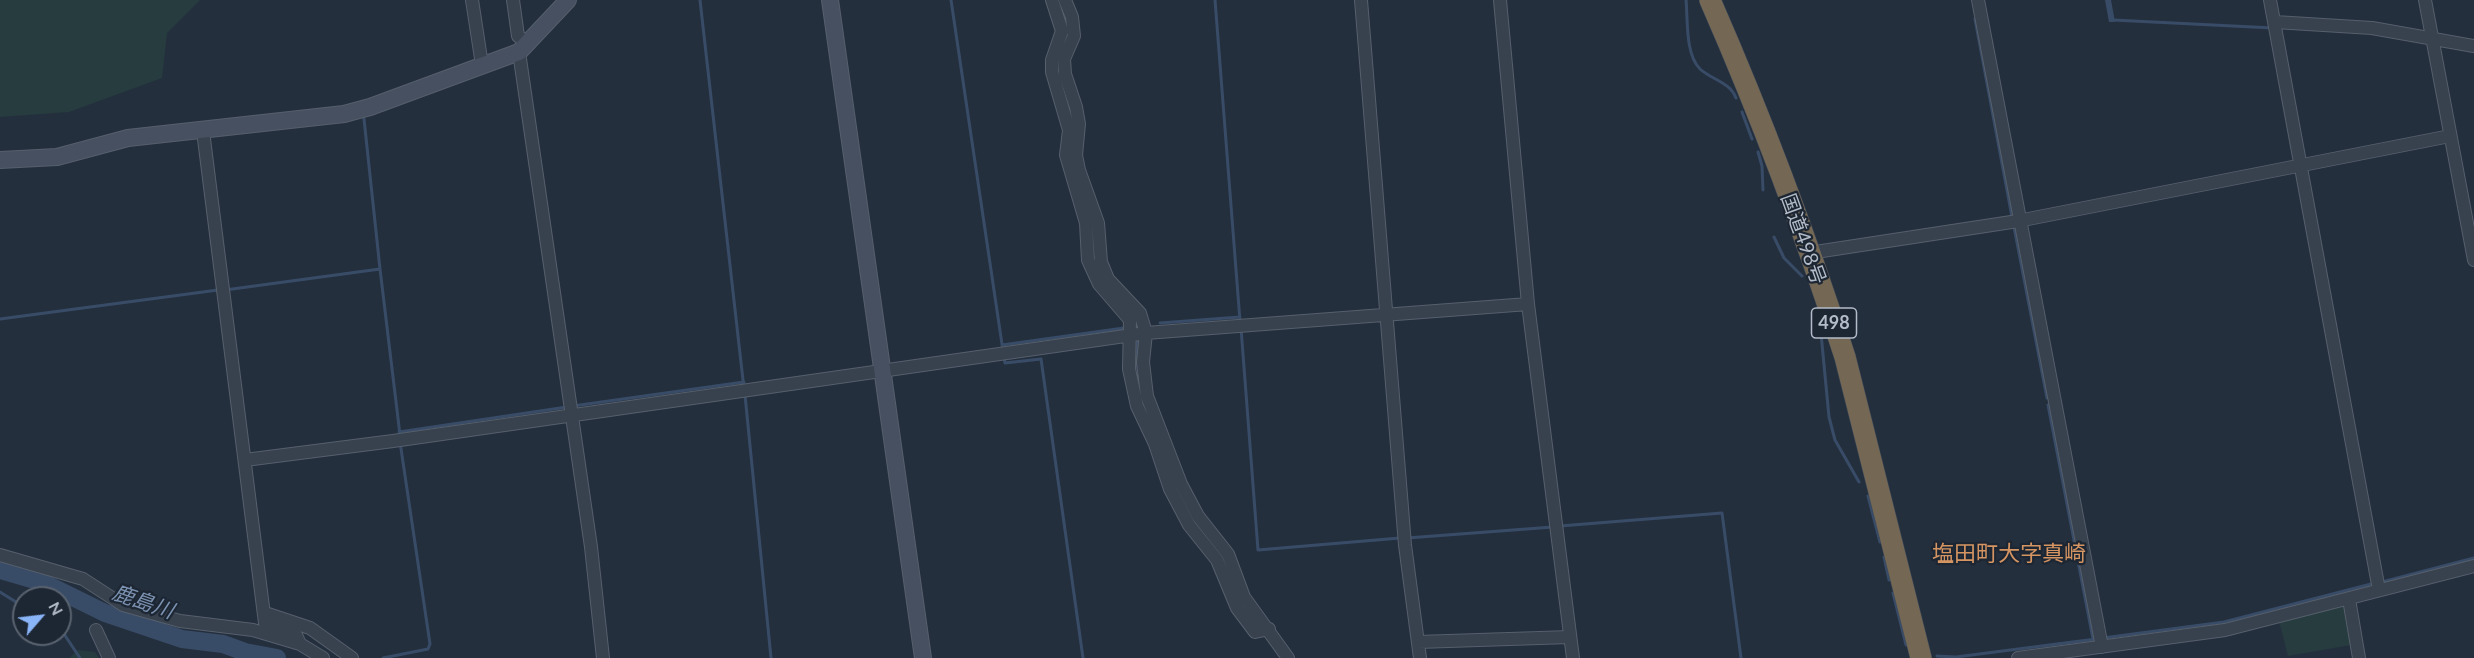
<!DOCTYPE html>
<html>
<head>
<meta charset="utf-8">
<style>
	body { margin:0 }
	#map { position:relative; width:2474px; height:658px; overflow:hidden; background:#242f3e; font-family:Lato,sans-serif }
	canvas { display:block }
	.north { position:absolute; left:12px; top:586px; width:60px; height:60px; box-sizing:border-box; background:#1d2633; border:2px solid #59626f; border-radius:50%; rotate:62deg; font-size:16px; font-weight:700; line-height:24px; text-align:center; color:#b4bcc9 }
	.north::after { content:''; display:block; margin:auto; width:21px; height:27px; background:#8ab4f8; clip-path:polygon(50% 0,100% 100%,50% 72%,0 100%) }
</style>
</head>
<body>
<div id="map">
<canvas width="2474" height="658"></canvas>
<div class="north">N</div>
</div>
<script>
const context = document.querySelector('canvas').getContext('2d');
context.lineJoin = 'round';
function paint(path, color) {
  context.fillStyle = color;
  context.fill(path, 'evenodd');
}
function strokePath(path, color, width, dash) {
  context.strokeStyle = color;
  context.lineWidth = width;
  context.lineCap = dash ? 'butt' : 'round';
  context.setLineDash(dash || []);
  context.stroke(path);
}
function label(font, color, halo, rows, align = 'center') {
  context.font = font + ' Lato,"Noto Sans JP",sans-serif';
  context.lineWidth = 4.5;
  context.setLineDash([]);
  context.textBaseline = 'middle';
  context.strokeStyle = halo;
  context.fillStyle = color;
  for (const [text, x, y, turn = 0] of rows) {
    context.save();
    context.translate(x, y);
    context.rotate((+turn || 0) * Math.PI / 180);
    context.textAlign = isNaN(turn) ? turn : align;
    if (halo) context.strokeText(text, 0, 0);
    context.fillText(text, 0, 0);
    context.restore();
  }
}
paint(new Path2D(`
	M0,0H200L167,33L162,78L69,112L0,117Z
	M2345,606L2351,645L2288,656L2279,621Z
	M78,650L95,652L99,658H69Z`), '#263c3f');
paint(new Path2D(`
	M2105,0H2111L2115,22H2109Z`), '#394c67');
strokePath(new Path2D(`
	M700,0L744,389
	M951,0L1003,351
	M1215,0L1240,321
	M1686,0C1688,20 1685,54 1700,69C1712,80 1730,82 1736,98
	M1975,19L2012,217
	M2113,20L2273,28
	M1062,87L1068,100
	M1742,112L1752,139
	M364,119L380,269
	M1758,152L1762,166L1763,190
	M1092,222L1096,264
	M2014,227L2047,398
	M1774,237L1784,258L1802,276
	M225,290L380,269L400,435
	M0,319L218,290
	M1160,323L1240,317
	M1820,323L1829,417L1835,440L1859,482
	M1241,328L1258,550L1400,538
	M1002,345L1124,328
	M1004,358L1005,363L1041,359L1083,658
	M1135,370L1138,337
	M745,395L771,658
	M2048,405L2093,639
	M573,406L744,382
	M399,432L567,407
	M1868,496L1880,542
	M1560,526L1722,513L1741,658
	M1407,538L1553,527
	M1884,557L1889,580
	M2382,582L2474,558
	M0,592L24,607
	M1893,593L1906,645
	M60,628L80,658
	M2103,638L2224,622L2375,583
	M1937,656L1956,657L2096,639
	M383,658L428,649L430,644L400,442`), '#394c67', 3);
strokePath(new Path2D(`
	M0,570L42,582L105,613L182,639L223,644L245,652L277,658`), '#394c67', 18);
const street = new Path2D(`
	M472,0L482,65
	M513,0L518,36L529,44
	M1052,0L1062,31L1052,60V72L1069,130L1066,155L1086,223L1088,260L1099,284L1130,320L1129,369L1137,406L1155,444L1170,489L1189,525L1217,560L1237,608L1255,632L1269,629
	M1065,0L1072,17L1074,36L1064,59L1065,74L1076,107L1079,124L1076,155L1079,170L1098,223L1101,262L1108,279L1140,313L1146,333L1143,362L1147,396L1181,484L1198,516L1228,554L1244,597L1288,658
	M1361,0L1405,545L1420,658
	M1500,0L1528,304L1573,658
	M1978,0L2102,647
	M2270,0L2379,590
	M2425,0L2474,260
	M2275,22L2372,28L2474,46
	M519,52L591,547L603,658
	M203,131L265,623L296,635L300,644
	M1809,253L2018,221L2450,136
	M245,460L393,441L1146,333L1528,304
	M0,555L83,579L123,605L180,621L253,630L300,644L323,658
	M2349,599L2359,658
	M265,613L310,628L352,658
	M96,630L109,658
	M1418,642L1570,637
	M2018,658L2225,630L2474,566`);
const secondary = new Path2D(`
	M830,0L923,658
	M0,160L57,157L128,138L344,114L370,107L519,52L568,0`);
const highway = new Path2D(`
	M1710,0C1761,116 1806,236 1845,357L1921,658`);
strokePath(street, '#565f6c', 14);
strokePath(secondary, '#565f6c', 18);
strokePath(highway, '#434c59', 22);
strokePath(street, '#38414e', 12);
strokePath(secondary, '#465061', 16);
strokePath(highway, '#746855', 21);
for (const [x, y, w] of [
	[1834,323,45]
]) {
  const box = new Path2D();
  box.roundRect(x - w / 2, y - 15, w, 30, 4.5);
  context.fillStyle = '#1d2633';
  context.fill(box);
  strokePath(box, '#b4bcc9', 1.5);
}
label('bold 18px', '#b4bcc9', null, [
	["498",1834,323]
]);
label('20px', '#b4bcc9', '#1d2633', [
	["国道498号",1803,239,70]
]);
label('italic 21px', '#7c92b1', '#1d2633', [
	["鹿島川",143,602,19]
]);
label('22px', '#d59563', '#1d2633', [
	["塩田町大字真崎",2009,554]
]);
</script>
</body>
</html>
